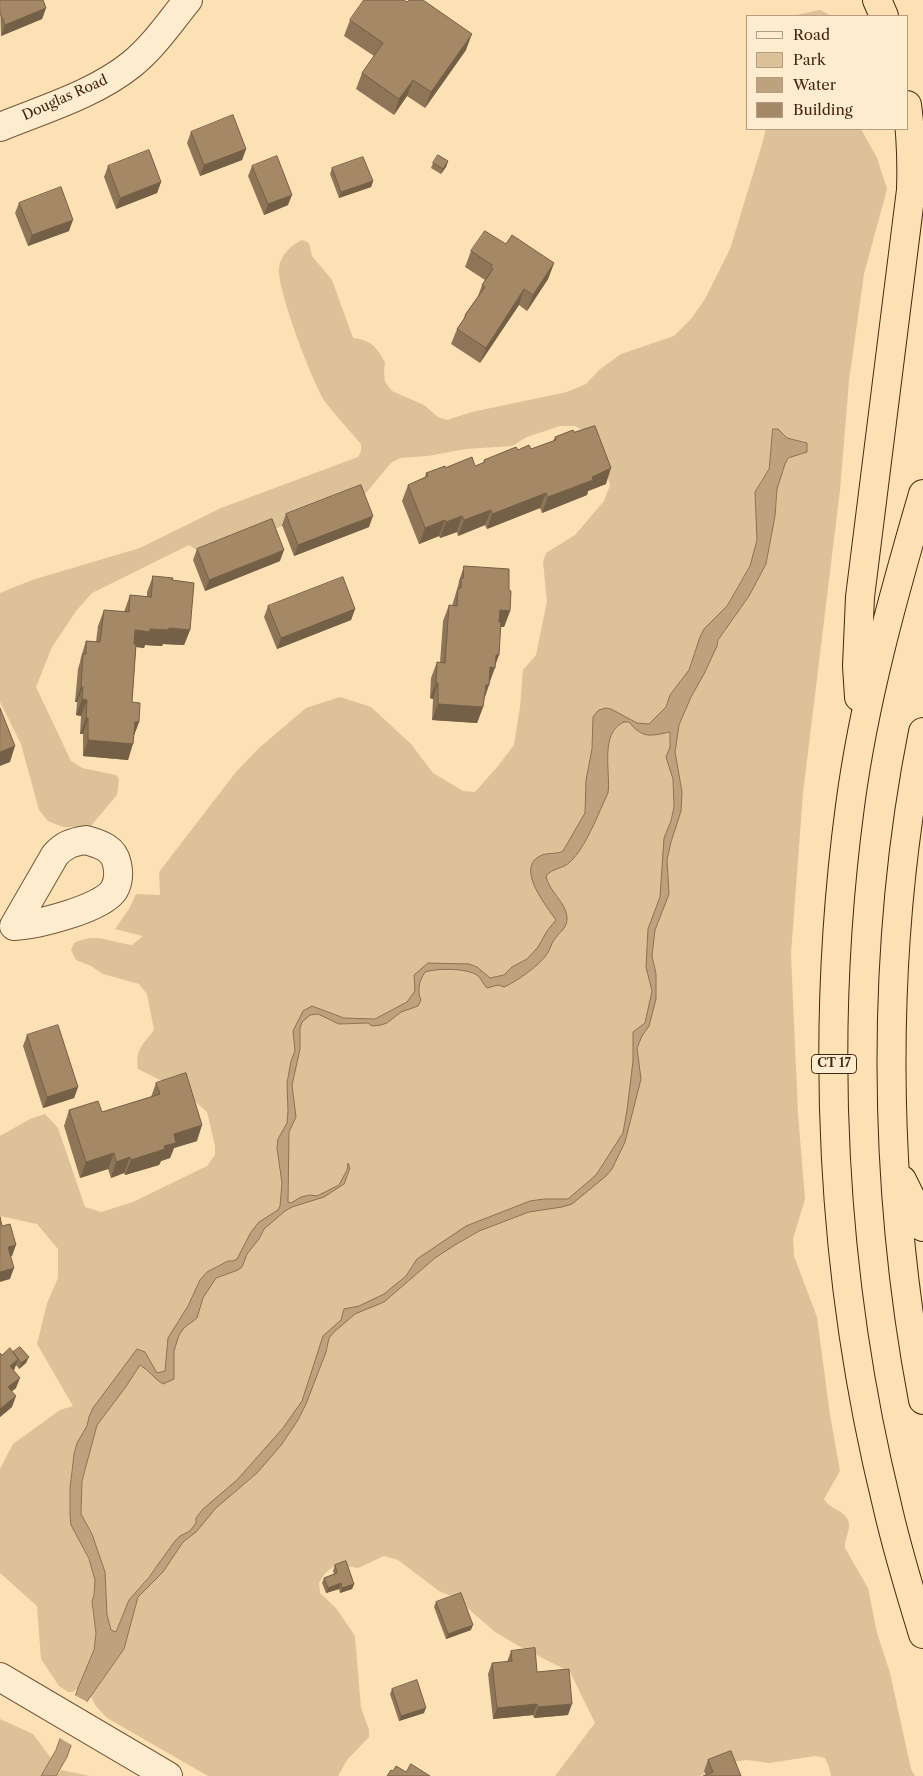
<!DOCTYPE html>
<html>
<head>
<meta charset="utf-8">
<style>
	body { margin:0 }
	#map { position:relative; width:923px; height:1776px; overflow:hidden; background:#fce1b4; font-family:"Libre Caslon Text",serif }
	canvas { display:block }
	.legend { position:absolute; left:746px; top:15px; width:162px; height:115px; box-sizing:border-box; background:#fdecce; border:1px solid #b49d82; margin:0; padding:6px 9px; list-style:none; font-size:15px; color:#472711 }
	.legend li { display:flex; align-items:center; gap:10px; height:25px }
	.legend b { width:25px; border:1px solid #b49d82 }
</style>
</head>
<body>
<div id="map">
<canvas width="923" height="1776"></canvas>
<ul class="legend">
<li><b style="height:6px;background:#fdecce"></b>Road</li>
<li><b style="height:14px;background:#ddc198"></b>Park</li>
<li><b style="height:14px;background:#bea27d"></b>Water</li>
<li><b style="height:14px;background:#a58866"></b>Building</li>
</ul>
</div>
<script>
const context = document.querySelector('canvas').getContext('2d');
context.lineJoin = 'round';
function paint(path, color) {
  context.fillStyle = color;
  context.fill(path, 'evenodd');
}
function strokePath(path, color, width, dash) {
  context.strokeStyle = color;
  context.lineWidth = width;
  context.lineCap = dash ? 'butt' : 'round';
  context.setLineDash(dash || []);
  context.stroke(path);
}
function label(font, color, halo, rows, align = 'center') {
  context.font = font + ' "Libre Caslon Text",serif';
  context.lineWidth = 4;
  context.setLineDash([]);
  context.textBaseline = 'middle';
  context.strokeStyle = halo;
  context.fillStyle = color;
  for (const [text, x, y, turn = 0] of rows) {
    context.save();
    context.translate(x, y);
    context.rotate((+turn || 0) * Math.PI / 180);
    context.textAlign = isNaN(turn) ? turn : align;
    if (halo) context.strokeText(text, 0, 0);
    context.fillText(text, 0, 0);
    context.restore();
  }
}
paint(new Path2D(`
	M820,10L832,16H792L819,10Z
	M766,129H861L877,158L887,189L864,274L849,381L840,490L803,793L791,954L798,1114L805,1199L793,1239L794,1256L817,1317L830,1415L840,1471L824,1499C829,1509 844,1510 848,1520C852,1528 844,1538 845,1548L868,1588L877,1633L890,1673L911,1769L915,1776H831L829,1767L825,1758L815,1756L769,1763L747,1760L724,1763L700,1776H555L595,1723L570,1672L519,1646L495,1632L456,1598L439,1591L398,1560L384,1556L358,1568L341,1565L333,1567L325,1573L319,1583L320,1593L336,1608L355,1636L361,1708L369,1730V1737L347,1760L338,1776H208L107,1718L95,1705L91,1696L124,1649L138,1597L161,1574L157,1566L129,1600L116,1632L111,1631L107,1615L105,1572L92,1534L81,1514L82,1481L92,1443L84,1434C82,1437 78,1440 77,1443C71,1455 67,1514 72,1526C79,1544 91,1559 95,1578C97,1587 91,1596 92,1604C92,1614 96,1624 96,1635C95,1654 85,1671 78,1688L73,1692H68L59,1686L41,1659L37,1606L0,1573V1469L13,1444L60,1410L73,1406L37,1344L47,1303L58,1278V1249L37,1224L0,1216V1136L30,1119L45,1114L58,1128L85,1207L101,1212L133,1202L207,1166L215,1155V1146L207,1112L184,1092L138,1069C135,1050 143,1044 154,1030L147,994L139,984L103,974L91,966L76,960L71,950L74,943C98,932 108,942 132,945L143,936L115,929L129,909L136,894L160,895L159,872L236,772L259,748L306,708L340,697L371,707L411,744L433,773L463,791L475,792L498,766L514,745L520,707L523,670L536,655L547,601L543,562L546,553L575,535L604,501L610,485L603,461L591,435L575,426H560L527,437L512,446L466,449L428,456L400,458L391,463L366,493L214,553L200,552L189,545L92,593L77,610L52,647L36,687L71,761L82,768L116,775L119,779L117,795L90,827H63L48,821L39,810L21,744L0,702V593L32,580L140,548L221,508L358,457L361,451V444C349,430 337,417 326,403C313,385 277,289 279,269C279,257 292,244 302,240L309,243L312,256L332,280L353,338C373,341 375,346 385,362L384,371L385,382L392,391L424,405L438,417L447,420L472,412L567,392L586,384L599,370L621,354L674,336L691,319L705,299L730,249L761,148ZM773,429H778L787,438L807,443L788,458L785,464L777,489L775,516L766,564L749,596L731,621L725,609L750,566L757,540L758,486L769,469Z
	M0,1719L33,1734L51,1758L41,1776H0Z
	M61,1770L90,1776H56Z`), '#ddc198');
const water = new Path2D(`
	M773,429H778L787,438L807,443V452L788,458L785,464L777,489L775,516L766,564L749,596L718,640L717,646L704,674L691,697L679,725L675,752L682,792L681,811L671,842L667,860L669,894L655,930L652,956L656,974V999L649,1026L642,1036L637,1048L641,1079L625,1142L612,1169L606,1176L572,1204L562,1207L529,1212L479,1231L455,1245L435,1258L384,1302L355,1314L334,1332L329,1338L326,1352L306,1404L298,1420L282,1444L257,1473L216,1508L196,1532L183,1542L163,1572L138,1597L124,1649L86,1703L67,1757L56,1776H41L56,1750L78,1688L94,1650L96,1633L92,1602L94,1594L95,1580L89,1559L71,1525L70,1515V1488L74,1454L77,1443L87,1426L89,1417L93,1408L137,1349L145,1352L157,1373L165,1371L168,1338L188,1306L200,1280L207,1272L228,1261H233L237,1259L251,1232L259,1222L278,1210L280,1206L282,1183L277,1148L278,1139L287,1123L288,1111L287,1083L291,1061L295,1051L293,1031L303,1011L312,1006L344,1018L375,1019L407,1002L415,991L414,975L428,963L469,964L477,967L490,978L504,975L512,967L527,959L538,947L547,931L556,920C547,907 515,868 540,856C547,852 556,855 563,851L585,813L586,780L592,749L593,717L596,713L599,710L606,708L611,709L637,723L649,724L666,707L670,695L689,670L700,637L704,629L727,606L750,566L757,540L755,492L769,469ZM624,722H629C643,739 650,736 670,732V747L666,757L673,779L674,807L671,821L664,838L660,897L648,929L646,967L652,991L645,1023L633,1032V1061L627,1110L623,1133L596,1175L568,1199H544L530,1201L466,1226L417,1259L406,1276L384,1294L359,1306L344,1309L341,1320L323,1336L302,1401L283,1428L237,1480L203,1509L196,1518V1523L190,1531L180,1536L175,1541L149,1577L129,1600L116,1632L111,1630L107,1615L105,1572L92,1534L81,1514L82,1481L97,1425L125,1388L140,1365C149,1370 154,1379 163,1384L174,1379V1351L179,1335L184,1328L197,1318L203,1298L216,1278L238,1270L242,1267L247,1254L259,1239L264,1229L285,1211L292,1207L324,1197L344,1184L350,1168L348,1163L347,1170L339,1185L317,1196L310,1195L301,1197L291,1203L288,1202L289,1132L296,1117L292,1085L300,1049V1028L302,1022L310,1015L318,1014L339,1024L368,1023L372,1026L381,1025L387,1023L401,1012L418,1006L421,1000C417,991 419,981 425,972C437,968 466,968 477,975C481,978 483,984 487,988L498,985L504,987C516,982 540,965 547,954C550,950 551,944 554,940C559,932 568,928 567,917C566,902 549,892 546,876C552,868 563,869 570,862C586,847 598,814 608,793C611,773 599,732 624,722Z`);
paint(water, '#bea27d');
strokePath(water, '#8e7152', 1);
paint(new Path2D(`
	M73,1694L89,1703L73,1746L58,1737Z`), '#fce1b4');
const minor = new Path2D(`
	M0,127C44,109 95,94 132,64C154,46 170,22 188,0
	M86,840C100,844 114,848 117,864C119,873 118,883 114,890C102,909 36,925 14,926L55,855C64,845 72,842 86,840Z
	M0,1677L168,1776`);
const highway = new Path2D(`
	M877,0L884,16
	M923,494C893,597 864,700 850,806C819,1038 831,1277 887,1505C897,1549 910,1592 923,1634
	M859,697L857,666L860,597L911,190C912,161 911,134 907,105
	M923,732C880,948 882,1184 923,1400
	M902,1180L915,1206L923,1227`);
strokePath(minor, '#74563a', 30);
strokePath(highway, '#472711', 30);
strokePath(minor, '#fdecce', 28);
strokePath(highway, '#fce1b4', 28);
paint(new Path2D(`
	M0,0L46,8L42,19L1,36Z
	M350,20L466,50L425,108L407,96L394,115L356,89L362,73L374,56L344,36Z
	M191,132L246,149L242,160L200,176L187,143Z
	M448,161L446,167L441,174L431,168L433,163Z
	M108,166L161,182L157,193L116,209L104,177Z
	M252,166L288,205L264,215L248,176Z
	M332,168L373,181L371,187L339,198L330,174Z
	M19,203L69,231L28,246L15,213Z
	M506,244L554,263L548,279L527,311L519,305L480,363L451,344L457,329L463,320L465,315L478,296L482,285L485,280L465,267L471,251Z
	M555,437L606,484L588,491L587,495L542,513L540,508L487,529L485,525L458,536L457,532L440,538L439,536L419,544L402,501L408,485L425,477L426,473L445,468L475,466L483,463L484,460L518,450L531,449L553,441Z
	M286,514L369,527L294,556L282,525Z
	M197,549L280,561L205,591L193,560Z
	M464,566L509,590L510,611L504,627H501L495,668L484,698L483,707L477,723L432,720L433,699L430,698L431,678L437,662L440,663L443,621L449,605L452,606L458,586L459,581Z
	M153,576L172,580L190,630L184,645L163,644L162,646L145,645L144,648L136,647L132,702L139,722L134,735L128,760L83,756V734H80L81,716L76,715L77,702H75L78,669L80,662L81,657L86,641L96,642L98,626L104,610L124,612L130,595L147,597V592Z
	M268,606L355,609L351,620L277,649L264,617Z
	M27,1035L78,1087L74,1098L43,1108L23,1046Z
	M156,1083L197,1141L174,1148L170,1158L161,1161L159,1165L125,1175L124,1173L111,1178L108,1169L80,1178L64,1126L69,1110L102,1112L151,1097Z
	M13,1352L26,1363L19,1369L16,1365L14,1370L16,1388L12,1391V1407L0,1417V1353L2,1355Z
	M335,1565L354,1584L352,1589L340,1593L339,1589L326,1593L322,1583L324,1578L334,1574L333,1571Z
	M436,1602L471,1630L446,1639L434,1607Z
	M511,1651L537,1672L568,1715L534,1718L533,1715L493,1719L488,1674L492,1663L507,1662Z
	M392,1689L424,1713L399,1721L390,1694Z
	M708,1760L741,1776L706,1775L704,1771Z`), '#8e7558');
paint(new Path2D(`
	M46,8L42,19L1,36L5,25Z
	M472,34L466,50L425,108L431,92Z
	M413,80L407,96L394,115L399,99Z
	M246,149L242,160L200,176L204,165Z
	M448,161L446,167L441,174L443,169Z
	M373,181L371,187L339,198L341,192Z
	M161,182L157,193L116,209L120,198Z
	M292,195L288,205L264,215L268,204Z
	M73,220L69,231L28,246L32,235Z
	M554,263L548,279L527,311L533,295Z
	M524,289L519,305L480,363L486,348Z
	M611,468L606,484L588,491L587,495L542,513L548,497Z
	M546,493L540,508L487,529L492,514Z
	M491,510L485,525L458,536L464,520Z
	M373,516L369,527L294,556L298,545Z
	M462,516L457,532L440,538L446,522Z
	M445,520L439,536L419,544L425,528Z
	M284,550L280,561L205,591L209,580Z
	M355,609L351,620L277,649L281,638Z
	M500,610L510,611L504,627L494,626Z
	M169,628L190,630L184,645L163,644L162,646L145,645L144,648L129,646L135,630Z
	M496,655H499L489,683L490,667Z
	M436,683H438L433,699L430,698Z
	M486,685H489L484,700Z
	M81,687H83L77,702H75Z
	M82,699L87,700L81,716L76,715Z
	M438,704L483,707L477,723L432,720Z
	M86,718H88L83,734H80Z
	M135,722H139L133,738Z
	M88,740L133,744L128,760L83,756Z
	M15,746L10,762L0,766V752Z
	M78,1087L74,1098L43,1108L47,1097Z
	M202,1125L197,1141L174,1148L170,1158L161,1161L159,1165L125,1175L131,1160L164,1146L174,1134Z
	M114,1153L108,1169L80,1178L86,1162Z
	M130,1157L124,1173L111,1178L116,1162Z
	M16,1245L12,1256L4,1258L8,1247Z
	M14,1268L10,1279L0,1282V1272Z
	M29,1357L26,1363L19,1369L21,1363Z
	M18,1359L14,1370L6,1377L10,1366Z
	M20,1378L16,1388L4,1398L8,1387Z
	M16,1396L12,1407L0,1417V1409Z
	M341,1583L339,1589L326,1593L328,1588Z
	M354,1584L352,1589L340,1593L342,1588Z
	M473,1625L471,1630L446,1639L448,1634Z
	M537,1704L533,1715L493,1719L497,1708Z
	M572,1704L568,1715L534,1718L538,1707Z
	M426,1708L424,1713L399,1721L401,1716Z`), '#745f47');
const building = new Path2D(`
	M0,0H43L46,8L5,25L0,13Z
	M364,0H404L407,2L409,0H423L472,34L431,92L413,80L399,99L362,73L383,43L350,20Z
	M233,115L246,149L204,165L191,132Z
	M149,150L161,182L120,198L108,166Z
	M438,155L448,161L443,169L433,163Z
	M277,156L292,195L268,204L252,166Z
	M363,157L373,181L341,192L332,168Z
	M61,187L73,220L32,235L19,203Z
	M485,231L506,244L512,235L554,263L533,295L524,289L486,348L457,329L466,316L465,315L485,287L482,285L493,269L491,267L492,265L471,251Z
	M595,426L611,468L592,477L593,480L548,497L546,493L492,514L491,510L464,520L462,516L446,522L445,520L425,528L408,485L428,476L426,473L445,466V468L472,457L475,466L485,462L484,460L516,447L518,450L529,445L531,449L556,440L555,437L573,430L574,432Z
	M361,485L373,516L298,545L286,514Z
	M272,519L284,550L209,580L197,549Z
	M464,566L509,569V590L511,591L510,611L500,610L499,622H501L499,655H496L495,668L490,667L489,685H486L483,707L438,704V683H436L437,662L445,663L449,605L457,606L458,588H461V578H463Z
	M153,576L173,578L172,580L194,583L190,630L169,628L168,630L150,629V632L135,630L134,644H136L132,702L140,703L139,722H135L133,744L88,740V718H86L87,700L82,699L83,687H81L83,654H86V641L100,642L104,610L129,612L130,595L151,597Z
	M343,577L355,609L281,638L268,606Z
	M0,708L15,746L0,752Z
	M58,1025L78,1087L47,1097L27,1035Z
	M186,1073L202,1125L174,1134L176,1143L164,1146L165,1149L131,1160L130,1157L116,1162L114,1153L86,1162L69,1110L98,1101L102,1112L160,1094L156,1083Z
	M0,1217L2,1226L10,1224L16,1245L8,1247L14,1268L0,1272Z
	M20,1347L29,1357L21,1363L13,1352Z
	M10,1348L18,1359L10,1366L20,1378L8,1387L16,1396L0,1409V1353L2,1355Z
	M346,1561L354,1584L342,1588L341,1583L328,1588L324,1578L337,1573L335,1565Z
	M461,1593L473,1625L448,1634L436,1602Z
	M535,1648L537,1672L569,1669L572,1704L538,1707L537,1704L497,1708L492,1663L512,1661L511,1651Z
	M417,1680L426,1708L401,1716L392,1689Z
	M731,1751L741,1776H703L713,1772L708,1760Z
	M411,1764L430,1776H387L391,1770L393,1771L396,1766L406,1772Z`);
paint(building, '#a58866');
strokePath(building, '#745f47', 1);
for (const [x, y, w] of [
	[834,1064,45]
]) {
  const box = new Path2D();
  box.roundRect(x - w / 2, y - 9.5, w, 19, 4);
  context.fillStyle = '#fdecce';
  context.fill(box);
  strokePath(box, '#472711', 1);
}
label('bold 12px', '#472711', null, [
	["CT 17",834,1064]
]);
label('14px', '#472711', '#fdecce', [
	["Douglas Road",65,98,-24]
]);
</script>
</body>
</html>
